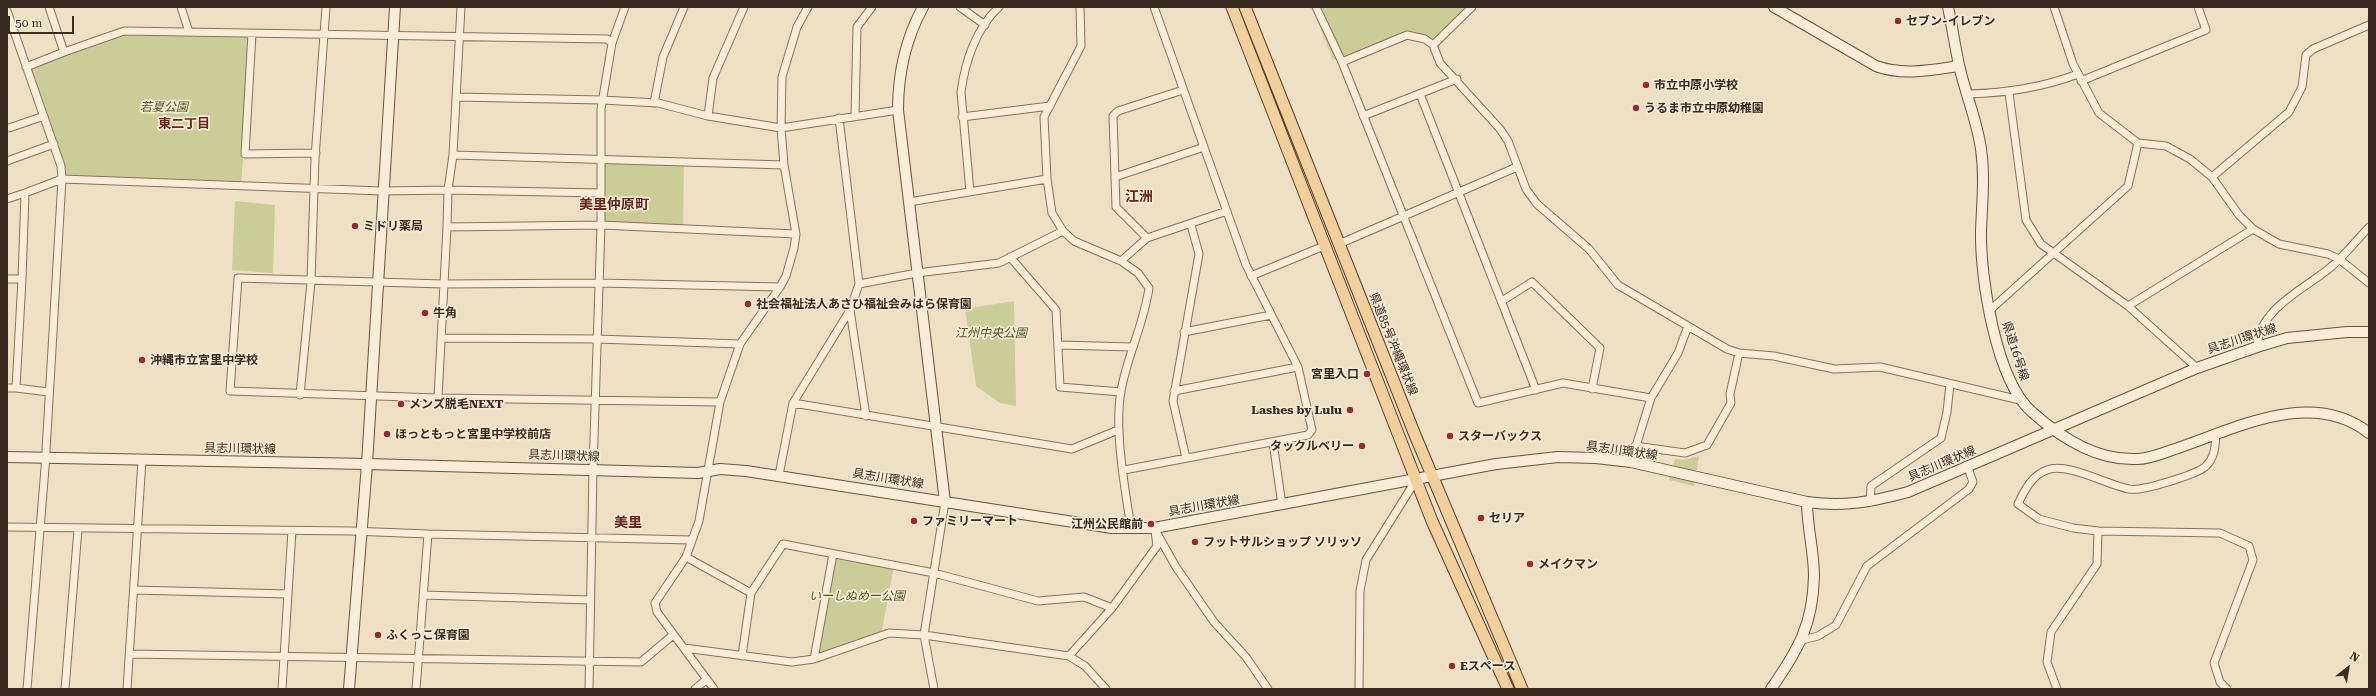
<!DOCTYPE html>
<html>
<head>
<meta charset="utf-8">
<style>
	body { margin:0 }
	#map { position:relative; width:2376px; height:696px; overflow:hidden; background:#efdfc5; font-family:"Roboto Serif",serif }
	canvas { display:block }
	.frame { position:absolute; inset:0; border:8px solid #3a2a1f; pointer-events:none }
	.north { position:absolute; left:2328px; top:648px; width:40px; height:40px; -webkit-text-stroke:3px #f6e9d5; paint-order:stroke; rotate:31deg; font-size:11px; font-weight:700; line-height:16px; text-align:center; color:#3a2a1f }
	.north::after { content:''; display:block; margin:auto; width:14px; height:18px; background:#3a2a1f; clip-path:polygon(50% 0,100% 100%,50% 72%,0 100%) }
	.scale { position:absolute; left:8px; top:16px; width:66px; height:18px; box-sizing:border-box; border:2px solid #3a2a1f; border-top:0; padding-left:5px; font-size:12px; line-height:14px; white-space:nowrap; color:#3a2a1f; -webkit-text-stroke:3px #f6e9d5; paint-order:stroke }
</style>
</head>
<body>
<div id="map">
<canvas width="2376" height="696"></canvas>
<div class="frame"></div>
<div class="north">N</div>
<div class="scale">50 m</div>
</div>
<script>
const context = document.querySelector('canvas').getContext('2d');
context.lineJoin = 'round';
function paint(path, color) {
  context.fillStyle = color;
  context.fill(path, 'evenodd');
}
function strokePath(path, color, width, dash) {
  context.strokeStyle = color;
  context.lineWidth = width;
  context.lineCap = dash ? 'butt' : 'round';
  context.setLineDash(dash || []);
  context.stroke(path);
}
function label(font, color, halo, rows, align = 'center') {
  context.font = font + ' "Roboto Serif","Noto Sans JP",serif';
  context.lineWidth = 3.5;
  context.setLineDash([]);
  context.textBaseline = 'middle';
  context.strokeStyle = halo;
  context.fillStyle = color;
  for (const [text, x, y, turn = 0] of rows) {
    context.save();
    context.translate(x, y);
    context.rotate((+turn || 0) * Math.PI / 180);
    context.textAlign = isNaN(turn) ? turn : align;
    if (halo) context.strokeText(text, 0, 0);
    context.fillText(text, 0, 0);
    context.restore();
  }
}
paint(new Path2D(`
	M1312,7H1463L1467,12L1433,44L1407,36L1333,60Z
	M124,31L252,34L241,186L62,179L26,67Z
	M602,160L684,162L683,229L601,225Z
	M235,201L275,205L273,273L232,270Z
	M1014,301L1016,406L1000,403L976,386L965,309Z
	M1699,456L1694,486L1669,480L1675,459L1684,460Z
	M833,554L894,566L881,635L814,659Z`), '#cbcd99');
const street = new Path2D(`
	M49,7L64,52L124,31L607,39L612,43
	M181,7L189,32
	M461,7L453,155L784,165
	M960,7L985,25
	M1080,7L1081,46L1044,117L1047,179L1052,213L1063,231L1074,241L1121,261L1138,273L1149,288C1144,324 1127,356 1121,391C1114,430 1125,489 1131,528
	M1316,7L1342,62L1478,403L1563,383L1651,398
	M2054,7L2073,64L2099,113L2138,143L2166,146L2190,159L2212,177L2239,215L2253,229L2279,244L2328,254L2339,259L2369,283
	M7,11L61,166L62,179L45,468L27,689
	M252,34L245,154L316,153
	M1433,45L1472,7
	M1342,62L1407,35L1425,39L1433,45L1440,63L1500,129L1508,141L1526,189L1537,204L1589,249L1618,285L1727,349L1739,353L1774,356L1834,369L1880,367L2020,400
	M26,67L64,52
	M2081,81L2206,30L2198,7
	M2009,93L2026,220L2041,244L2128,306L2197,368
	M1420,94L1536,390
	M1968,94C2007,93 2041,88 2078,74
	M456,97L602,100L658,103L708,116L781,128L898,110
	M654,103L663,57L684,7
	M708,116L713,78L744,7
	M855,116L857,27L872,7
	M1363,116L1457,79
	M962,117L1050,106
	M9,128L44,116
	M7,161L54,144
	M1115,177L1204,147
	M2212,177L2289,112L2302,87L2306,55L2313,49L2369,25
	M970,192L961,92C965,62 976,28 999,7
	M25,193L62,179L382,191L448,190L601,193
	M7,199L25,193L22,279
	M909,202L1047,179
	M447,227L448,190L453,155
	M1147,238L1116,207L1113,116L1118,111L1183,90
	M1339,244L1517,167
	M1010,257L1056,310L1060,387L1121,392
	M1121,261L1147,238L1227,211
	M1251,276L1324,246
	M7,279H22L16,388H7
	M859,284L917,273L999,263L1063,231
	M1502,301L1532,282L1600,348L1592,389
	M2128,306L2253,229
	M850,310L866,416
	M1989,311L2128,186L2138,143
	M1184,332L1271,315
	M441,338L597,339L740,344
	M1058,345L1133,347
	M2257,347C2259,308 2305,289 2331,267C2345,255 2357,240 2369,227
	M16,388L49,392
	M1174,391L1298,367
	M300,395L311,282L315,158L326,7
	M438,398L230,391L238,278L444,284L599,283L780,287
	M720,402L438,398L447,227L601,225L796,234
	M793,403L1072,449L1118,430
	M2216,435C2215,447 2215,457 2206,466C2198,474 2141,492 2129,489C2107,485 2068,462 2047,470C2032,475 2024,491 2018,504L2039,519L2073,528L2098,531L2220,533L2249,546L2253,560L2214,663L2220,682L2227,689
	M1273,442L1282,505
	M1635,446L1685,453L1707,445L1731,403L1730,394L1739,353
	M1186,458L1173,401L1199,254L1191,225
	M1631,462L1651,398L1678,353L1688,326
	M1124,470L1308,435L1312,430L1298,367L1246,265L1154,7
	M779,475L793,403L850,310L859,284L839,118
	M1870,502L1871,486L1941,438L1947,412L1950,384
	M7,527L351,531L428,534
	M1154,528L1176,567L1214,622L1246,657L1268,689
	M686,557L751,593
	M134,590L287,594
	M423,595L590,600
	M1802,640L1818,636L1836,625L1867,566L1969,489L1973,482L1968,468
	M684,648L792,662L814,659L889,633L924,635L1069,656L1085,666L1106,689
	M130,654L641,662L673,635
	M742,656L751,593L783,544L934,573L1038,601L1084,597L1112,608
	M1069,656L1112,608L1157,546L1155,531
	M814,659L833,554
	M65,689L78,529
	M127,689L142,460
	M282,689L292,531
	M416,689L428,534L692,540
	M589,689L593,469L601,225V109L612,43L625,7
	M695,689L706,680
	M714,689L657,612L655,603L686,557L699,521L720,402L740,344L780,287L786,276L794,248L796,234L784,165L781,128L782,77L797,27L808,7
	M934,689L924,635L945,502
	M1359,689L1360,591L1366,560L1416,480
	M2057,689L2047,662L2051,632L2097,564L2098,531`);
const secondary = new Path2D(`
	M923,7C905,40 898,73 898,110L945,502
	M1774,7L1876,66C1903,76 1931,70 1959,66
	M1948,7C1952,26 1955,46 1959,65C1965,93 1977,120 1981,149C1985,177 1982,203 1981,231C1980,277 1996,381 2032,412C2061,438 2097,461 2137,459C2151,459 2165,452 2178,448C2237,428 2312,388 2369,433
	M7,457L367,464L698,473L720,469L746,471L1112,528H1154L1496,464L1558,457L1596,458L1631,462L1807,502C1845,507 1871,502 1908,492L2197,368L2257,347L2287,338L2347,332H2369
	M349,689L367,464L395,7
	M1771,689C1798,650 1813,625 1814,576C1814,551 1807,527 1807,502`);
const primary = new Path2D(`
	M1232,7L1432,521L1508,689
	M1245,7L1415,435L1522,689`);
strokePath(street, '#8a705b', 9);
strokePath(secondary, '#6c513e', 12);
strokePath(primary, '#583e2f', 13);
strokePath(street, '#f9edd9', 7);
strokePath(secondary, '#f9edd9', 10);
strokePath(primary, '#f2d09d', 11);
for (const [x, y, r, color] of [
	[1898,21,4,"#992a35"],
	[1646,85,4,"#992a35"],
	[1636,108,4,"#992a35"],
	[355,226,4,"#992a35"],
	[748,304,4,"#992a35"],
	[425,313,4,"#992a35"],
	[142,360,4,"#992a35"],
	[1367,374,4,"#992a35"],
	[401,404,4,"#992a35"],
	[1350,410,4,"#992a35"],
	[387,434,4,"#992a35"],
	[1450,436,4,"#992a35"],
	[1362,446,4,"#992a35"],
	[1481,518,4,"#992a35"],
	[914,521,4,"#992a35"],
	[1151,524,4,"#992a35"],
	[1195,542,4,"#992a35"],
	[1530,564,4,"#992a35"],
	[378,635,4,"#992a35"],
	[1452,666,4,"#992a35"]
]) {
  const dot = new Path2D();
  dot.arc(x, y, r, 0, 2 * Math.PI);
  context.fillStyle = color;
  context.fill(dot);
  strokePath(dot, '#f6e9d5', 1.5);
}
label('bold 12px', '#3a2a1f', '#f6e9d5', [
	["セブン-イレブン",1906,21],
	["市立中原小学校",1654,85],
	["うるま市立中原幼稚園",1644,108],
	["ミドリ薬局",363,226],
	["社会福祉法人あさひ福祉会みはら保育園",756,304],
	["牛角",433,313],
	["沖縄市立宮里中学校",150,360],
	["宮里入口",1359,374,"right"],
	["メンズ脱毛NEXT",409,404],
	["Lashes by Lulu",1342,410,"right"],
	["ほっともっと宮里中学校前店",395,434],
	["スターバックス",1458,436],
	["タックルベリー",1354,446,"right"],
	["セリア",1489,518],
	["ファミリーマート",922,521],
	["江州公民館前",1143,524,"right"],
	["フットサルショップ ソリッソ",1203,542],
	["メイクマン",1538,564],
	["ふくっこ保育園",386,635],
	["Eスペース",1460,666]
], 'left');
label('italic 12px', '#4e5625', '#f6e9d5', [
	["若夏公園",164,107],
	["江州中央公園",991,333],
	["いーしぬめー公園",857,596]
]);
label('12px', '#3a2a1f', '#f6e9d5', [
	["具志川環状線",2242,339,-18],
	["県道85号沖縄環状線",1393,344,68],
	["県道16号線",2015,351,72],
	["具志川環状線",240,449,1],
	["具志川環状線",1622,451,8],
	["具志川環状線",564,456,2],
	["具志川環状線",1942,464,-23],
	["具志川環状線",888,479,9],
	["具志川環状線",1204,506,-10]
]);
label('bold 13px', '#67271e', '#f6e9d5', [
	["東二丁目",184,124]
]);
label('bold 14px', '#67271e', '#f6e9d5', [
	["江洲",1139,197],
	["美里仲原町",614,205],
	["美里",628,523]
]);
</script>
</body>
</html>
